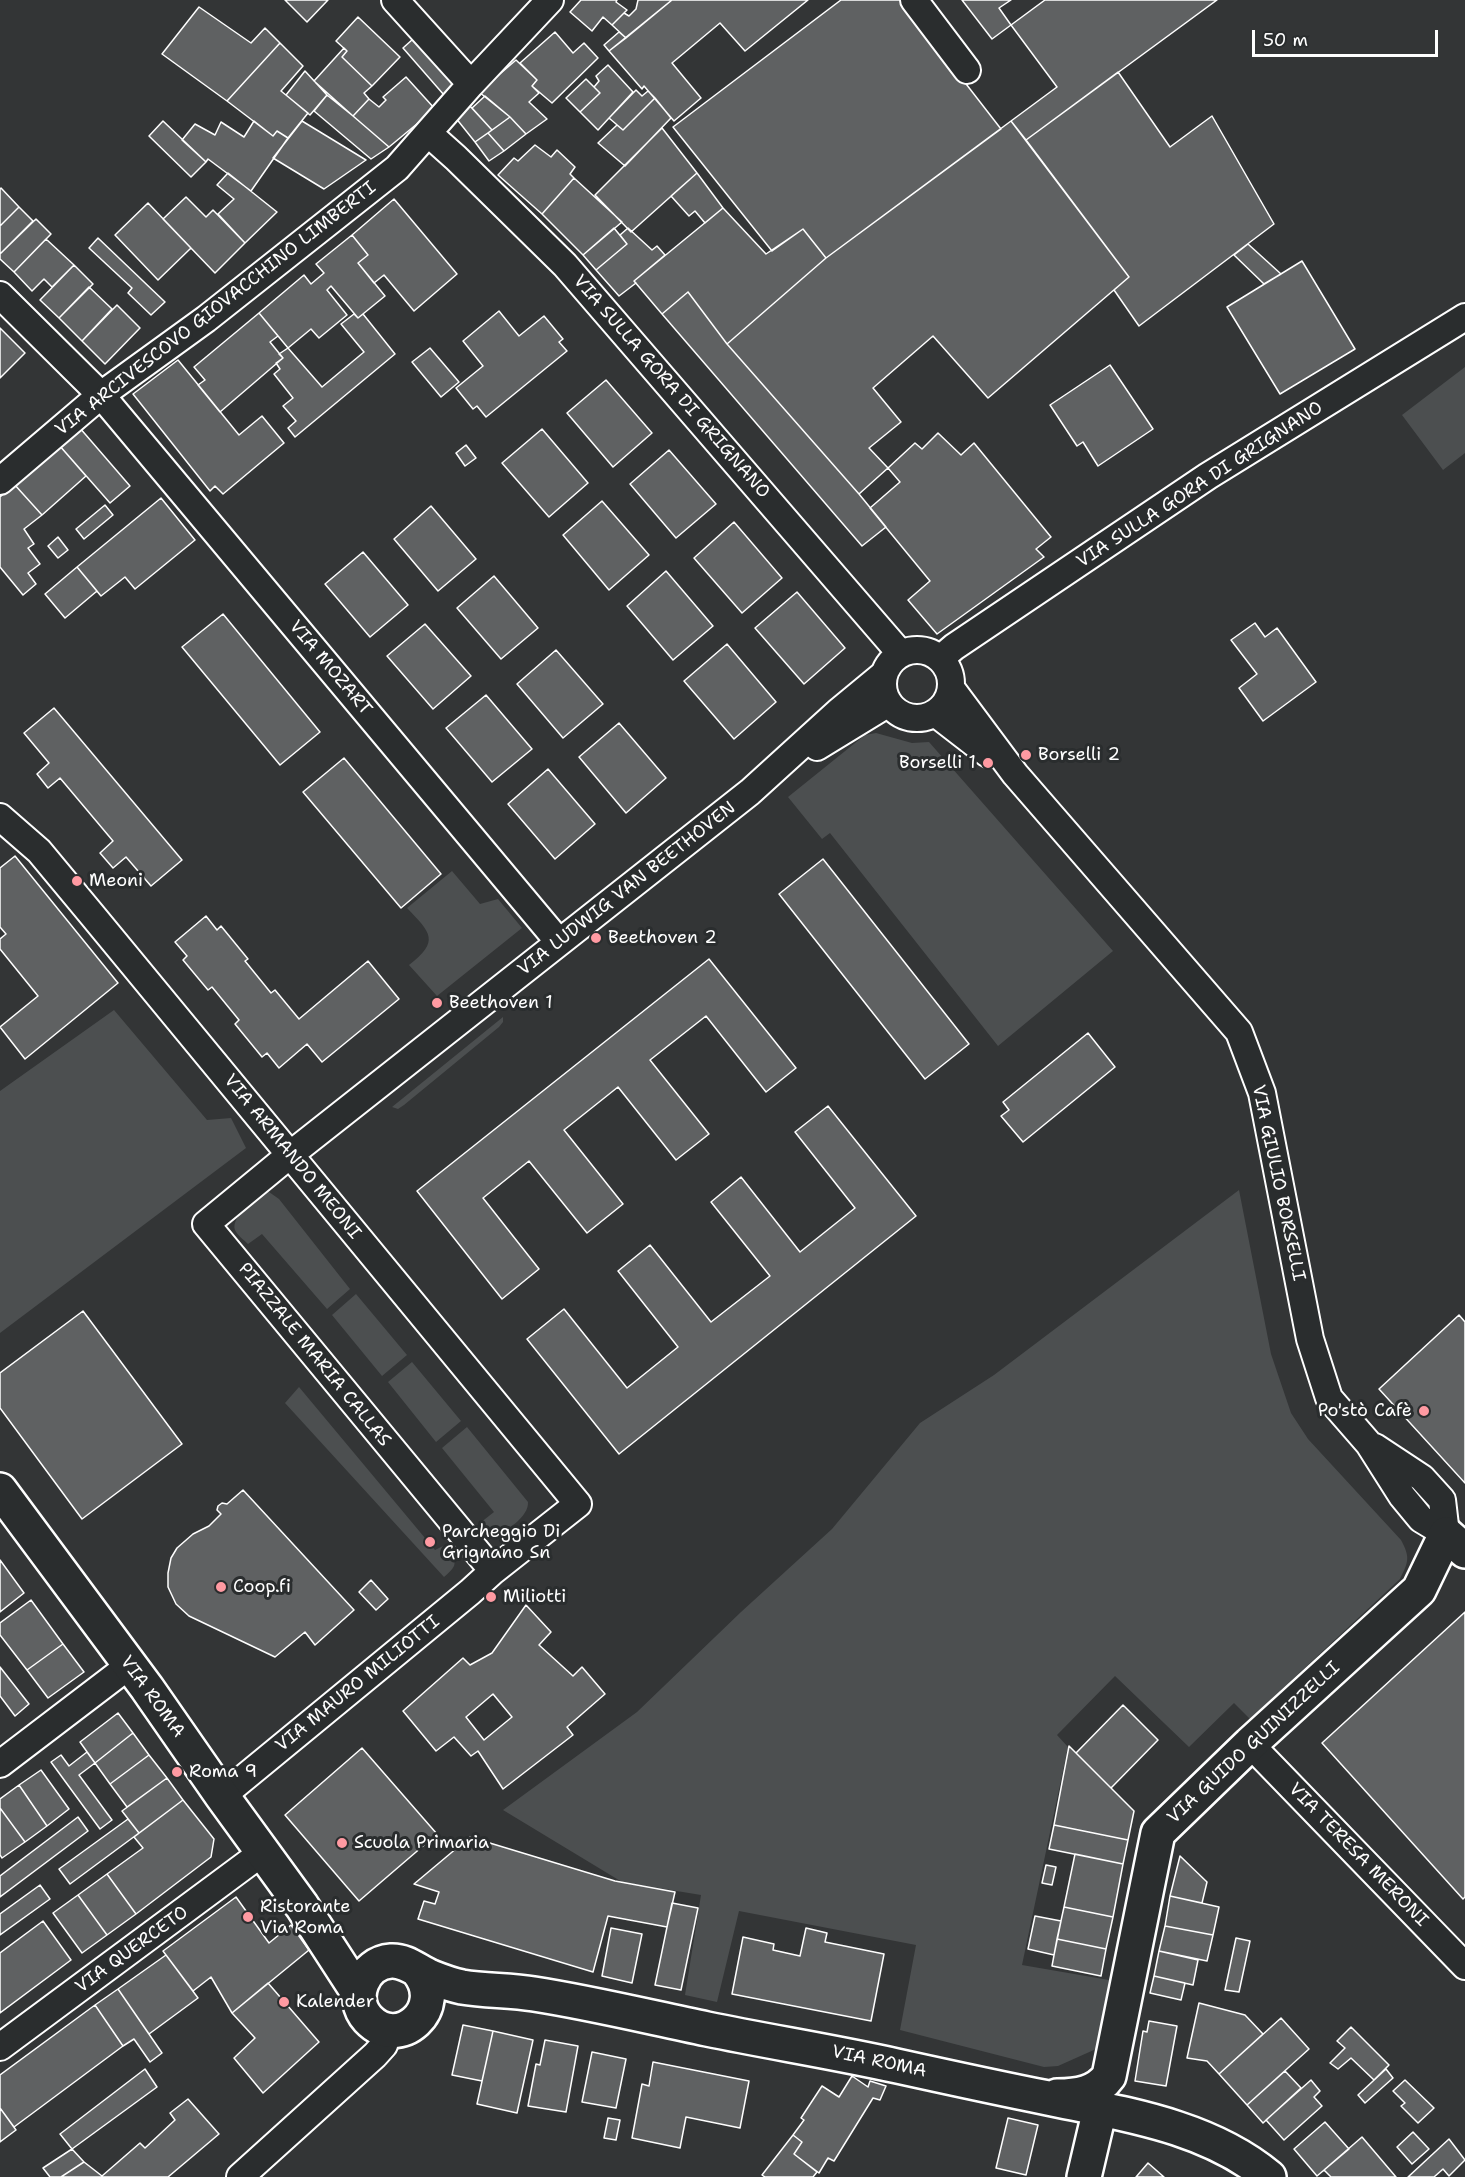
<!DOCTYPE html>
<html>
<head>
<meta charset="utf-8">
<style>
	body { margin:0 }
	#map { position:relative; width:1465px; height:2177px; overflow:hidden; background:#333536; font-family:"Shantell Sans",sans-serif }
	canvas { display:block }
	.scale { position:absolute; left:1252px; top:30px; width:186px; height:27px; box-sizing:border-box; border:3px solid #fff; border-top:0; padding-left:8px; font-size:18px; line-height:21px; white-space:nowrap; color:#fff; -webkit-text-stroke:4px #2a2d2e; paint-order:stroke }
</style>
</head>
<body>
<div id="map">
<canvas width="1465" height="2177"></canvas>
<div class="scale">50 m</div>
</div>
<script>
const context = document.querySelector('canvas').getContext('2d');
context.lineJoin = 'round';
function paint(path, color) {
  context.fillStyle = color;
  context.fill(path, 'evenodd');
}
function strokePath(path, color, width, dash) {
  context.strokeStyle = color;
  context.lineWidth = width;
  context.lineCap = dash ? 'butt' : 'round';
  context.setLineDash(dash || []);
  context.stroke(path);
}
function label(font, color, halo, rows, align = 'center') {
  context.font = font + ' "Shantell Sans",sans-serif';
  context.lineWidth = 6;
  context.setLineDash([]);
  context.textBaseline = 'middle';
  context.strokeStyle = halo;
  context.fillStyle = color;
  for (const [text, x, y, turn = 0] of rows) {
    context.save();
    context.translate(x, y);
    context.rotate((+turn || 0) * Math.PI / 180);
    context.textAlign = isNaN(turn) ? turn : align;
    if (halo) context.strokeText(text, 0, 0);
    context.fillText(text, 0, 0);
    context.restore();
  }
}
paint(new Path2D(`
	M1465,367V453L1443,470L1402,415Z
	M876,733L912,743L929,742L1113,951L998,1046L830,833L822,839L788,797L865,735Z
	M452,871L480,904L498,899L522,928L437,996L409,965C440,941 431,933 407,908Z
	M114,1010L207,1120L231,1118L246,1148L0,1333V1091Z
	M503,1017V1022L499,1027L404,1105L398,1109L392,1107Z
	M1239,1190L1271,1354L1291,1413L1308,1439L1401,1540C1410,1557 1409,1561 1400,1579L1250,1719L1234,1703L1189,1747L1115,1676L1057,1735L1068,1747L1022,1965L1109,1980L1096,2049L1058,2066L1044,2067L900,2030L916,1945L739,1911L717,2002L685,1995L701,1895L622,1882L503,1810L637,1712L741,1612L832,1529L920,1423L994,1375Z
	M269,1192L279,1199L350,1289L327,1309L262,1234L248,1244C244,1240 237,1235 235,1230C230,1217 259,1193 269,1192Z
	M356,1294L407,1355L382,1376L332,1315Z
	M412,1362L461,1421L436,1442L388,1382Z
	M299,1387L435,1550L445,1545C456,1561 460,1564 444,1577L285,1403Z
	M467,1427L528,1502C529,1517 504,1535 490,1533L480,1523L494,1512L442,1448Z`), '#4c4f50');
const building = new Path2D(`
	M285,0H328L307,22Z
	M581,0H617L616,2L627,10L612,25L603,17L592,31L570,12Z
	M638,0H672L626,38L612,25L624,13L629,16L636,9Z
	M672,0H808L745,51L720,23L672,63L701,98L674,121L644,86L642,89L609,51Z
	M841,0H901L1001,129L826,258L803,229L772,251L673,127Z
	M962,0H1011L999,8L1011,25L992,39Z
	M1045,0H1217L1026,140L1011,121L1057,87L1011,25Z
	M199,7L251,43L265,28L280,43L227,101L162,54Z
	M358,17L400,57L372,86L342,57L347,51L336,41Z
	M555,32L573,53L584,43L598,58L552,103L532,86L537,80L520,63Z
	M619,32L626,38L609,51L604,45Z
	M413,39L455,85L444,95L403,48Z
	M280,43L303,66L281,91L308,113L288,138L277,131L273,136L227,101Z
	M344,48L347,51L342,57L372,86L364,93L369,99L353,116L314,81Z
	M516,60L537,80L532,86L539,93L529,102L547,119L526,134L510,117L479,92Z
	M608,65L633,92L598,130L580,112L600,93L594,87L599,81L596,76Z
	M305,71L327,95L310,115L286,95Z
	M1118,72L1170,147L1212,116L1274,224L1139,326L1114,290L1129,277L1026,140Z
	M406,77L435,109L389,147L353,116L369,99L379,107L386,100L383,97Z
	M586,79L600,93L580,112L566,98Z
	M636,90L642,96L648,91L655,98L623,130L609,118Z
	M327,95L353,116L389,147L371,159L314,111Z
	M485,96L510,117L492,130L472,108Z
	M655,98L671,118L625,166L598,143L617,125L623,130Z
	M469,105L492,130L475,142L455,117Z
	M510,117L526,134L504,151L488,133Z
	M163,121L206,162L191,177L149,136Z
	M254,121L273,136L277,131L288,138L251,191L208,159L206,162L182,140L195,124L215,135L221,122L244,137Z
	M302,121L366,160L324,189L273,158Z
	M1011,121L1129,277L988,398L933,336L873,388L901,422L869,448L888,468L859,494L727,344L826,258Z
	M662,128L697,173L631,232L595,195Z
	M488,133L504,151L489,161L475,142Z
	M535,145L551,157L557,150L575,167L570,174L574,178L542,214L498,175L514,158L518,161Z
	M228,173L277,212L245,243L218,214L234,199L217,185Z
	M697,173L723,208L705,223L695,211L689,216L671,196Z
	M574,178L622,222L583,255L542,214Z
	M1,188L19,207L0,226V189Z
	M186,197L206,217L213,210L245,243L215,273L163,219Z
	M394,199L457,274L414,311L384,275L374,283L358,263L368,255L352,235Z
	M148,203L191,248L158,280L115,235Z
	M19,207L33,221L0,254V226Z
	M723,208L766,254L803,229L826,258L727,344L688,292L662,314L634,281Z
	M36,219L51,234L14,272L0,259V254Z
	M614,228L627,244L596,270L583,255Z
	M628,228L652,250L657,246L665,255L634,281L636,283L619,296L596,270L627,244L620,235Z
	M352,235L368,255L358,263L385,296L358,318L331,286L327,290L347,315L319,338L311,329L288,348L259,313L304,275L311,284L324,273L316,264Z
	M98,238L165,302L151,315L128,293L132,288L89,248Z
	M46,239L74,265L52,287L44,279L32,291L14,272Z
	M1248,244L1281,274L1264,284L1234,255Z
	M1302,261L1355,349L1280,394L1227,307Z
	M74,265L93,284L59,318L40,300Z
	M89,287L112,309L82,341L59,318Z
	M688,292L727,344L859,494L886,527L862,546L662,314Z
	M117,305L140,328L105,364L82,341Z
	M499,311L519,336L544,316L563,339L559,342L567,351L486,417L477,406L473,409L456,388L483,366L463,341Z
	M259,313L278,336L270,342L283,358L220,412L198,385L205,380L194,367Z
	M354,314L358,318L363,314L395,354L295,437L288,428L296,421L283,406L293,398L274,374L280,369L276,363L283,358L279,354L288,348L322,387L364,352L341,324Z
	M0,328L25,353L0,378Z
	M430,348L459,382L441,397L412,362Z
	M178,360L239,435L262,416L284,443L223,494L215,486L210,491L133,394Z
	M1110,365L1153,429L1098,466L1083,442L1077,446L1050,405Z
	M606,380L652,433L613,467L567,413Z
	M79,427L130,486L110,503L59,445Z
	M542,429L588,483L549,517L502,463Z
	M938,433L961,455L974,443L1051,537L1036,549L1044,557L937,634L908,600L930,581L870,508L900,482L888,468L915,443L922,449Z
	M59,445L86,476L42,515L14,484Z
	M466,445L476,458L465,466L456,453Z
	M669,450L716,504L676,538L630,484Z
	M14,484L42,515L24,529L34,544L28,548L40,564L28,573L36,584L23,595L0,567V497Z
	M161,498L195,540L135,589L125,577L101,596L77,567Z
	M602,501L649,555L609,590L563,535Z
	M105,505L113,515L84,539L76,529Z
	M431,506L476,559L438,591L394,539Z
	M734,522L782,578L742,613L694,558Z
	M58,537L68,550L58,558L48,546Z
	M363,552L408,605L370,637L325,584Z
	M77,567L97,591L65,618L45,594Z
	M666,571L713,626L673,660L627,606Z
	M494,576L538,628L501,659L457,608Z
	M797,592L845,648L804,684L755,628Z
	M223,614L320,732L280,765L182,647Z
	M1255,623L1265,637L1277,628L1316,682L1263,721L1239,688L1257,674L1231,640Z
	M425,624L471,676L433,709L387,656Z
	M727,644L776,702L734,739L684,681Z
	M556,650L603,704L563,738L517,684Z
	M486,695L532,749L492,782L446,728Z
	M54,708L182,860L151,886L126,857L113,868L100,853L113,841L60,778L48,788L37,774L49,763L24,733Z
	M619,723L666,778L626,813L579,757Z
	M344,758L441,874L401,908L303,792Z
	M548,769L595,824L555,859L508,804Z
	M15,856L118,983L25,1059L0,1027L38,996L0,949V939L6,934L0,927V868Z
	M823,859L969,1044L925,1079L779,894Z
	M206,916L217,930L221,926L248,959L245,961L271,993L275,990L299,1019L368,961L399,999L322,1062L307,1044L279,1068L267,1053L262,1057L235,1024L239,1020L212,987L208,990L183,960L187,956L175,942Z
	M709,959L796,1068L766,1092L706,1016L650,1060L709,1134L676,1160L618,1087L564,1130L623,1204L587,1233L529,1161L483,1198L539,1269L502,1299L417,1191Z
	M1088,1033L1115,1067L1023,1142L1001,1116L1009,1110L1003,1102Z
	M828,1106L916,1216L619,1454L527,1339L564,1309L627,1388L678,1347L618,1271L650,1245L711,1322L770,1276L711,1202L741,1177L800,1252L855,1208L795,1132Z
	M83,1311L182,1444L82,1519L0,1408V1373Z
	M1459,1315L1465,1322V1483L1379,1389Z
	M243,1490L354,1610L315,1645L305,1632L275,1657L189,1616L176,1604L168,1587V1573L171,1558L177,1548L193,1534L209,1526L221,1514L217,1510L218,1506L222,1503L227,1504Z
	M0,1560L24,1593L0,1612Z
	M371,1580L388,1599L376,1610L359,1592Z
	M31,1600L63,1644L27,1670L0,1635V1623Z
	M526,1605L551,1632L539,1645L573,1676L582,1667L605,1694L567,1727L573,1735L503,1789L478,1751L471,1756L454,1737L436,1751L403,1711L463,1658L470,1665L492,1653ZM493,1694L512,1717L484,1740L466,1717Z
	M1465,1612V1897L1463,1899L1322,1743Z
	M63,1644L84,1672L48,1698L27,1670Z
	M0,1667L29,1704L15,1716L0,1696Z
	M1123,1705L1158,1740L1111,1788L1076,1753Z
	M118,1713L133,1733L95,1763L80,1742Z
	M133,1733L149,1755L110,1784L95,1763Z
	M1069,1746L1134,1811L1128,1840L1054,1825Z
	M362,1748L437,1834L359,1901L285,1815Z
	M87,1752L95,1763L79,1775L112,1820L100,1829L51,1762L61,1755L69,1766Z
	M149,1755L167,1778L127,1807L110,1784Z
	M41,1770L69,1809L47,1826L19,1785Z
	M167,1778L183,1800L139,1833L122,1811Z
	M19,1785L47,1826L25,1842L0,1808V1799Z
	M183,1800L214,1839L211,1857L136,1914L107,1874L143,1848L134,1837Z
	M0,1808L25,1842L2,1858L0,1855Z
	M78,1817L88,1831L0,1897V1876Z
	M128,1819L139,1833L70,1884L59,1869Z
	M1054,1825L1128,1840L1123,1864L1049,1849Z
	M470,1837L615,1881L675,1892L667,1927L608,1916L593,1972L418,1919L424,1901L435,1904L439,1892L414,1884Z
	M1075,1854L1123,1864L1113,1917L1064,1907Z
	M1180,1856L1207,1882L1202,1903L1170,1896Z
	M1046,1865L1056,1867L1052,1885L1042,1883Z
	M107,1874L136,1914L107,1935L78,1895Z
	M40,1885L50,1899L0,1935V1914Z
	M78,1895L107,1935L82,1953L53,1913Z
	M1170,1896L1219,1907L1213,1935L1165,1926Z
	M236,1897L269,1943L291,1925L309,1950L232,2013L211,1977L193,1991L163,1951Z
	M672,1903L698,1908L681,1990L655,1985Z
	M1064,1907L1113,1917L1106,1949L1057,1939Z
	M1035,1916L1061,1921L1054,1955L1028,1949Z
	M43,1921L71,1960L0,2013V1953Z
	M1165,1926L1213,1935L1207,1961L1159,1951Z
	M611,1928L642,1934L632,1983L602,1976Z
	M806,1928L827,1933L825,1942L884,1954L871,2021L732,1994L743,1937L774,1944L773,1950L800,1956Z
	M1236,1938L1250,1941L1239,1992L1225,1990Z
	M1057,1939L1106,1949L1101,1976L1052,1966Z
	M1159,1951L1198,1960L1193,1985L1154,1976Z
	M166,1955L198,1998L149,2034L118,1989Z
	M1154,1976L1185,1983L1181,2000L1150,1993Z
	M268,1983L319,2042L263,2093L234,2058L255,2038L232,2013Z
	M118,1989L162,2053L150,2062L134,2039L123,2046L95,2005Z
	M1199,2003L1245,2015L1263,2034L1219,2074L1207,2061L1187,2058Z
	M95,2005L123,2046L14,2127L0,2108V2075Z
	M1281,2018L1309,2049L1247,2105L1219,2074Z
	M1149,2021L1177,2026L1166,2086L1135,2081L1143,2031L1147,2032Z
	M463,2025L493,2031L482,2081L452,2075Z
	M1351,2027L1389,2065L1374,2080L1351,2058L1338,2069L1330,2063L1345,2048L1337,2041Z
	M493,2031L533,2040L517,2113L477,2104Z
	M545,2040L578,2046L566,2112L528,2106L536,2064L540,2065Z
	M592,2052L626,2059L616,2108L582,2102Z
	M653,2062L749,2081L740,2128L686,2117L680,2148L632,2138L642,2084L649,2086Z
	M145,2069L157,2087L72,2149L60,2134Z
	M1386,2069L1393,2078L1365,2103L1358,2095Z
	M1285,2071L1301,2088L1263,2123L1247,2105Z
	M852,2076L868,2087L870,2081L886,2086L880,2100L873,2098L834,2161L828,2158L819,2173L794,2154L802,2142L793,2135L804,2120L801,2118L822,2086L839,2097Z
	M1311,2080L1320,2091L1314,2097L1322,2106L1284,2140L1266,2120Z
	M1405,2080L1434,2108L1418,2123L1401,2106L1405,2103L1393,2091Z
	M188,2099L219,2134L168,2177H61L84,2162L102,2176L140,2143L145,2148L175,2120L170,2113Z
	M0,2108L16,2130L0,2142Z
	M608,2118L620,2120L616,2140L604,2138Z
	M1008,2118L1038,2125L1026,2175L996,2168Z
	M1325,2122L1349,2149L1317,2176L1294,2149Z
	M1413,2132L1429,2149L1412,2164L1397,2147Z
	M793,2135L802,2142L794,2154L817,2172L813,2177H765L762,2175Z
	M1362,2137L1396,2177H1331L1324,2170Z
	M1449,2139L1465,2160L1449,2176L1443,2169L1434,2177H1408Z
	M72,2149L84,2162L61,2177H50L43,2168Z
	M1148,2163L1164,2177H1136Z`);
paint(building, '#5f6162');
strokePath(building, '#fff', 1.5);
const street = new Path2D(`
	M395,0L471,84
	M914,0L967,70
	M428,133L456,158L565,265L901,654
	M0,295L101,395L559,942
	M0,481L101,395L206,319L397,168L471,84L550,0
	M883 684a34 34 0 1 1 68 0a34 34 0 1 1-68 0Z
	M940,659L954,647L1208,476L1465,317
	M951,688L1015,774L1239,1032L1262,1093L1310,1339L1329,1398L1369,1444L1402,1496L1421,1519L1446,1534
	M935,713L988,754
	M817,747L889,703
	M0,817L39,851L93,916L578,1504L493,1571L470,1592L222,1796
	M1375,1447L1422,1478L1442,1500L1446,1534
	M493,1571L206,1224L291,1154L750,792L838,712L884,674
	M1250,1744L1465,1966
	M0,1764L130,1665
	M0,2047L263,1852
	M240,2177L375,2055L384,2045L389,2030`);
const secondary = new Path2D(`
	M0,1490L147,1688L222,1796L302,1906L359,1994
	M418,1971C448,2008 399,2052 368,2019C349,1998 363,1963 391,1961C406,1960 417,1971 431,1977C441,1981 452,1985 462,1987C486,1991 510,1990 534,1994C592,2003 649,2017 707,2029C770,2042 834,2052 897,2066C947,2077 997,2088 1048,2098C1124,2114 1208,2126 1269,2177
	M1057,2096C1078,2096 1097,2093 1109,2076L1158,1833L1250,1744L1419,1590L1446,1534L1465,1551
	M1084,2177L1100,2109`);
strokePath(street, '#fff', 30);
strokePath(secondary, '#fff', 38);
strokePath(street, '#2a2d2e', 26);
strokePath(secondary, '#2a2d2e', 33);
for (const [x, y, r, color] of [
	[1026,755,6,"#ff9aa2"],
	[988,763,6,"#ff9aa2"],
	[77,881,6,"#ff9aa2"],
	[596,938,6,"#ff9aa2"],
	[437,1003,6,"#ff9aa2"],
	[1424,1411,6,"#ff9aa2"],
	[430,1542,6,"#ff9aa2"],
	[221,1587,6,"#ff9aa2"],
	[491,1597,6,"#ff9aa2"],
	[177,1772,6,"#ff9aa2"],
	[342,1843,6,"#ff9aa2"],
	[248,1917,6,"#ff9aa2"],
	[284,2002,6,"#ff9aa2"]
]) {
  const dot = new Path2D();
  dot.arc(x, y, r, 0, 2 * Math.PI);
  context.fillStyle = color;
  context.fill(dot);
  strokePath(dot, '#2a2d2e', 2);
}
label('18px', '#fff', '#2a2d2e', [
	["VIA ARCIVESCOVO GIOVACCHINO LIMBERTI",216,309,-38],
	["VIA SULLA GORA DI GRIGNANO",671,387,49],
	["VIA SULLA GORA DI GRIGNANO",1200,485,-33],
	["VIA MOZART",330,668,50],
	["VIA LUDWIG VAN BEETHOVEN",627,889,-38],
	["VIA ARMANDO MEONI",292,1157,51],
	["VIA GIULIO BORSELLI",1278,1183,78],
	["PIAZZALE MARIA CALLAS",314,1355,51],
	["VIA MAURO MILIOTTI",358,1684,-39],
	["VIA ROMA",152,1697,54],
	["VIA GUIDO GUINIZZELLI",1254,1743,-43],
	["VIA TERESA MERONI",1358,1855,46],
	["VIA QUERCETO",132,1950,-36],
	["VIA ROMA",879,2062,12]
]);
label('18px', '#fff', '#2a2d2e', [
	["Borselli 2",1038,755],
	["Borselli 1",976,763,"right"],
	["Meoni",89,881],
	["Beethoven 2",608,938],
	["Beethoven 1",449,1003],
	["Po'stò Cafè",1412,1411,"right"],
	["Parcheggio Di",442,1532],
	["Grignano Sn",442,1553],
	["Coop.fi",233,1587],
	["Miliotti",503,1597],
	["Roma 9",189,1772],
	["Scuola Primaria",354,1843],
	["Ristorante",260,1907],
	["Via Roma",260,1928],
	["Kalender",296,2002]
], 'left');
</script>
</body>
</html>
